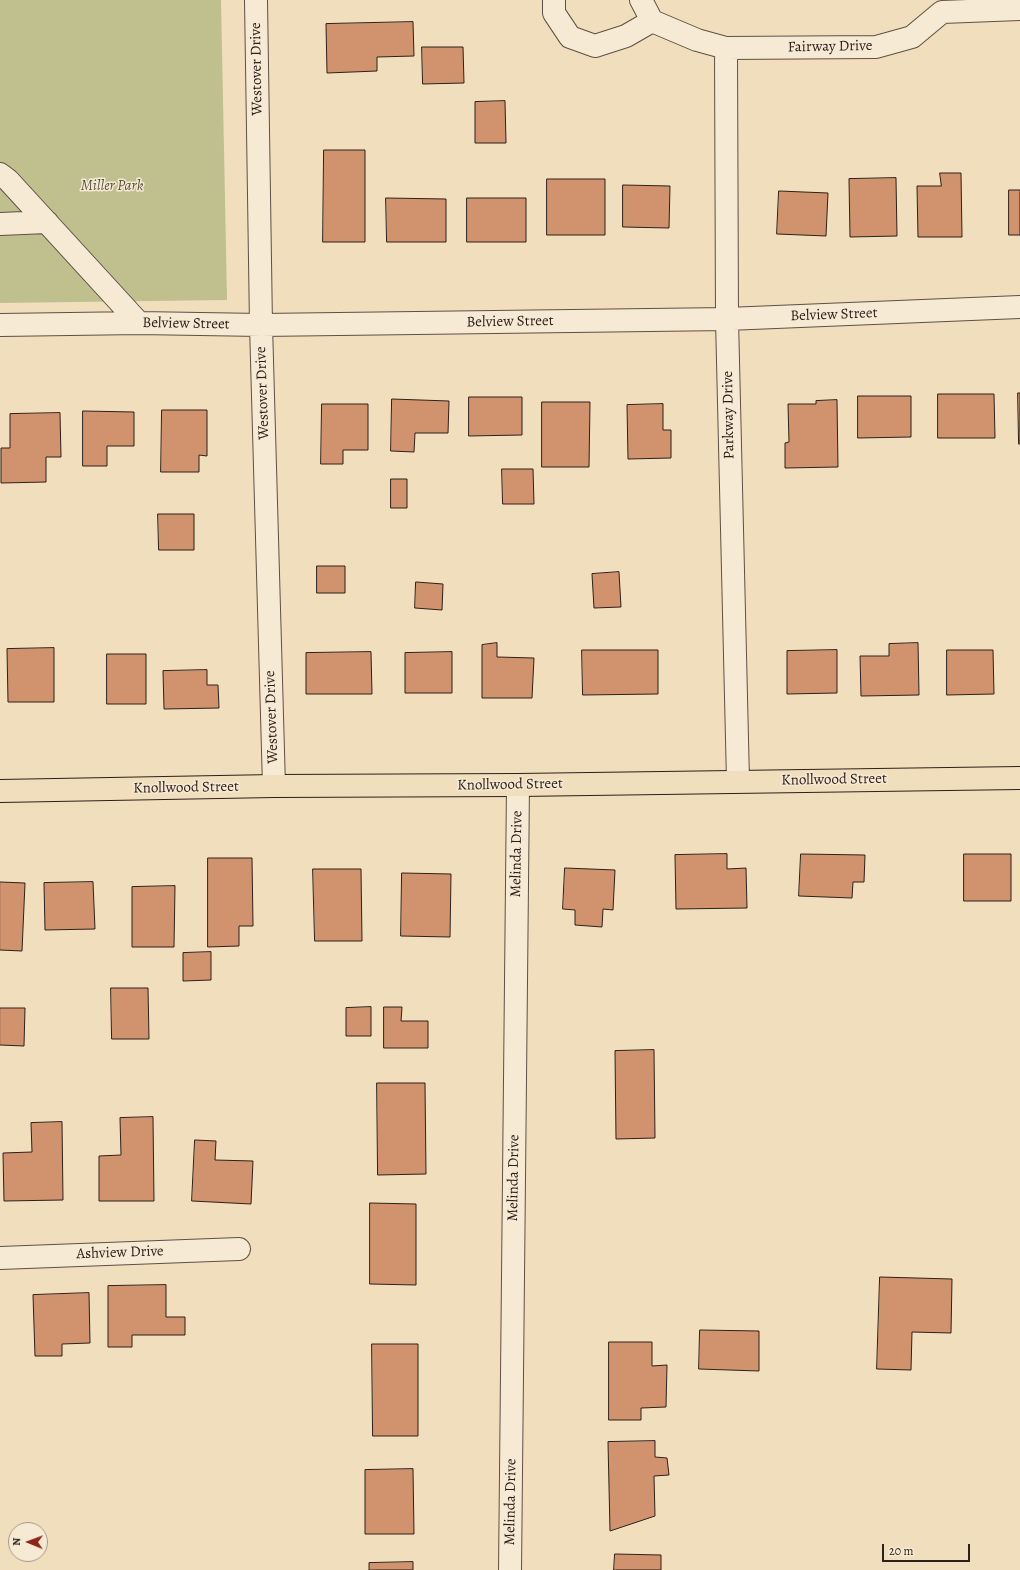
<!DOCTYPE html>
<html>
<head>
<meta charset="utf-8">
<style>
	body { margin:0 }
	#map { position:relative; width:1020px; height:1570px; overflow:hidden; background:#f1debd; font-family:Alegreya,serif }
	canvas { display:block }
	.north { position:absolute; left:8px; top:1522px; width:40px; height:40px; box-sizing:border-box; background:#f6ead4; border:1px solid #a6998a; border-radius:50%; rotate:271deg; font-size:11px; font-weight:700; line-height:16px; text-align:center; color:#2d201b }
	.north::after { content:''; display:block; margin:auto; width:14px; height:18px; background:#8f2418; clip-path:polygon(50% 0,100% 100%,50% 72%,0 100%) }
	.scale { position:absolute; left:882px; top:1544px; width:88px; height:18px; box-sizing:border-box; border:2px solid #2d201b; border-top:0; padding-left:5px; font-size:12px; line-height:14px; white-space:nowrap; color:#2d201b; -webkit-text-stroke:3px #f6ead4; paint-order:stroke }
</style>
</head>
<body>
<div id="map">
<canvas width="1020" height="1570"></canvas>
<div class="north">N</div>
<div class="scale">20 m</div>
</div>
<script>
const context = document.querySelector('canvas').getContext('2d');
context.lineJoin = 'round';
function paint(path, color) {
  context.fillStyle = color;
  context.fill(path, 'evenodd');
}
function strokePath(path, color, width, dash) {
  context.strokeStyle = color;
  context.lineWidth = width;
  context.lineCap = dash ? 'butt' : 'round';
  context.setLineDash(dash || []);
  context.stroke(path);
}
function label(font, color, halo, rows, align = 'center') {
  context.font = font + ' Alegreya,serif';
  context.lineWidth = 3;
  context.setLineDash([]);
  context.textBaseline = 'middle';
  context.strokeStyle = halo;
  context.fillStyle = color;
  for (const [text, x, y, turn = 0] of rows) {
    context.save();
    context.translate(x, y);
    context.rotate((+turn || 0) * Math.PI / 180);
    context.textAlign = isNaN(turn) ? turn : align;
    if (halo) context.strokeText(text, 0, 0);
    context.fillText(text, 0, 0);
    context.restore();
  }
}
paint(new Path2D(`
	M0,0H221L227,300L0,303Z`), '#bfc08e');
const building = new Path2D(`
	M413,22L414,56L377,57V71L327,73L326,24Z
	M422,47H463L464,83L423,84Z
	M505,101L506,143H475V102Z
	M324,150H365V242H323Z
	M940,173H961L962,237H918L917,186H941Z
	M896,178L897,236L850,237L849,179Z
	M547,179H605V235H547Z
	M623,185L670,186L669,228L623,227Z
	M1009,190H1020V235H1009Z
	M779,191L828,193L826,236L777,234Z
	M386,198L446,199V242H387Z
	M467,198H526V242H467Z
	M1018,393H1020V444H1019Z
	M938,394H994L995,438H938Z
	M858,396H911V437L858,438Z
	M469,397H522V435L469,436Z
	M392,399L449,401L448,433H415L414,452L391,451Z
	M837,400L838,467L785,468V443L789,442L788,404H816V401Z
	M542,402H590L589,467H542Z
	M322,404H368V450H343V464H321Z
	M663,404V430H671V458L628,459L627,405Z
	M162,410H207V456L199,455V472H161Z
	M83,411L134,412V446H107V466H83Z
	M60,413L61,457H46V482L1,483V448H10V414Z
	M502,469H533L534,504H503Z
	M391,479H407V508H391Z
	M158,514H194V550H159Z
	M317,566H345V593H317Z
	M619,572L621,607L594,608L592,574Z
	M416,582L443,584L442,610L415,608Z
	M497,643V657L534,658L532,698H482V645Z
	M918,643L919,695L861,696L860,656H889V644Z
	M54,648V702H8L7,649Z
	M582,650H658V694L583,695Z
	M837,650V693L787,694V651Z
	M947,650H993L994,694L947,695Z
	M371,652L372,694H306V653Z
	M452,652V693H405V653Z
	M107,654H146V704H107Z
	M207,670V685H218L219,708L164,709L163,671Z
	M727,854V869L746,868L747,908L676,909L675,855Z
	M801,854L865,855L864,882H853L852,898L799,896Z
	M964,854H1011V901H964Z
	M208,858H252L253,926H239V946L208,947Z
	M565,868L615,870L613,910L603,909L602,927L575,925V910L563,909Z
	M313,869H361L362,941H315Z
	M402,873L451,874L450,937L401,936Z
	M0,882L25,883L22,951L0,950Z
	M93,882L95,929L45,930L44,883Z
	M175,886L174,947H132V887Z
	M211,952V980L183,981V953Z
	M111,988H148L149,1039H112Z
	M371,1007V1036H346V1008Z
	M384,1007H402L401,1021H428V1048H384Z
	M0,1008H25L24,1046L0,1045Z
	M654,1050L655,1138L616,1139L615,1051Z
	M377,1083H425L426,1174L378,1175Z
	M153,1117L154,1201H99V1156L121,1155L120,1118Z
	M62,1122L63,1200L4,1201L3,1153L32,1152L31,1123Z
	M195,1140L216,1141L215,1160L253,1161L251,1204L192,1201Z
	M370,1203L416,1204V1285L370,1284Z
	M880,1277L952,1279L951,1333L912,1332L911,1370L877,1369Z
	M166,1285V1317H185V1335H132V1347H108V1286Z
	M89,1293L90,1343L62,1344V1356H35L33,1295Z
	M700,1330L759,1331V1371L699,1369Z
	M609,1342H652V1366L667,1365L666,1407L641,1408V1420H609Z
	M372,1344H418V1436H373Z
	M655,1441V1457L667,1458L669,1475L654,1476L655,1516L610,1531L608,1442Z
	M413,1469L414,1534H365V1470Z
	M615,1554L661,1555V1570H614Z
	M413,1562V1570H369V1563Z`);
paint(building, '#d0936e');
strokePath(building, '#2d201b', 1);
const minor = new Path2D(`
	M256,0L261,325L274,786
	M554,0V13L570,37L595,46L626,36L652,21
	M641,0L652,21L697,40L726,48L876,47L912,37L942,12L1020,9
	M726,48L727,319L738,781
	M0,174L8,180L139,323
	M0,224L47,222
	M0,325L139,323L261,325L727,319L1020,307
	M0,1258L239,1249
	M510,1570L518,785`);
const major = new Path2D(`
	M0,791L274,786L518,785L1020,778`);
strokePath(minor, '#5e5044', 24);
strokePath(major, '#2d201b', 24);
strokePath(minor, '#f6ead4', 22);
strokePath(major, '#f1debd', 22);
label('15px', '#2d201b', '#f6ead4', [
	["Fairway Drive",830,47,-1],
	["Westover Drive",257,69,-91],
	["Belview Street",834,315,-2],
	["Belview Street",510,322,-1],
	["Belview Street",186,324,1],
	["Westover Drive",263,393,-92],
	["Parkway Drive",729,415,-91],
	["Westover Drive",272,717,-92],
	["Knollwood Street",834,780,-1],
	["Knollwood Street",510,785,-1],
	["Knollwood Street",186,788,-1],
	["Melinda Drive",517,854,-89],
	["Melinda Drive",514,1178,-89],
	["Ashview Drive",120,1253,-2],
	["Melinda Drive",511,1502,-89]
]);
label('italic 15px', '#59503e', '#f6ead4', [
	["Miller Park",112,186]
]);
</script>
</body>
</html>
